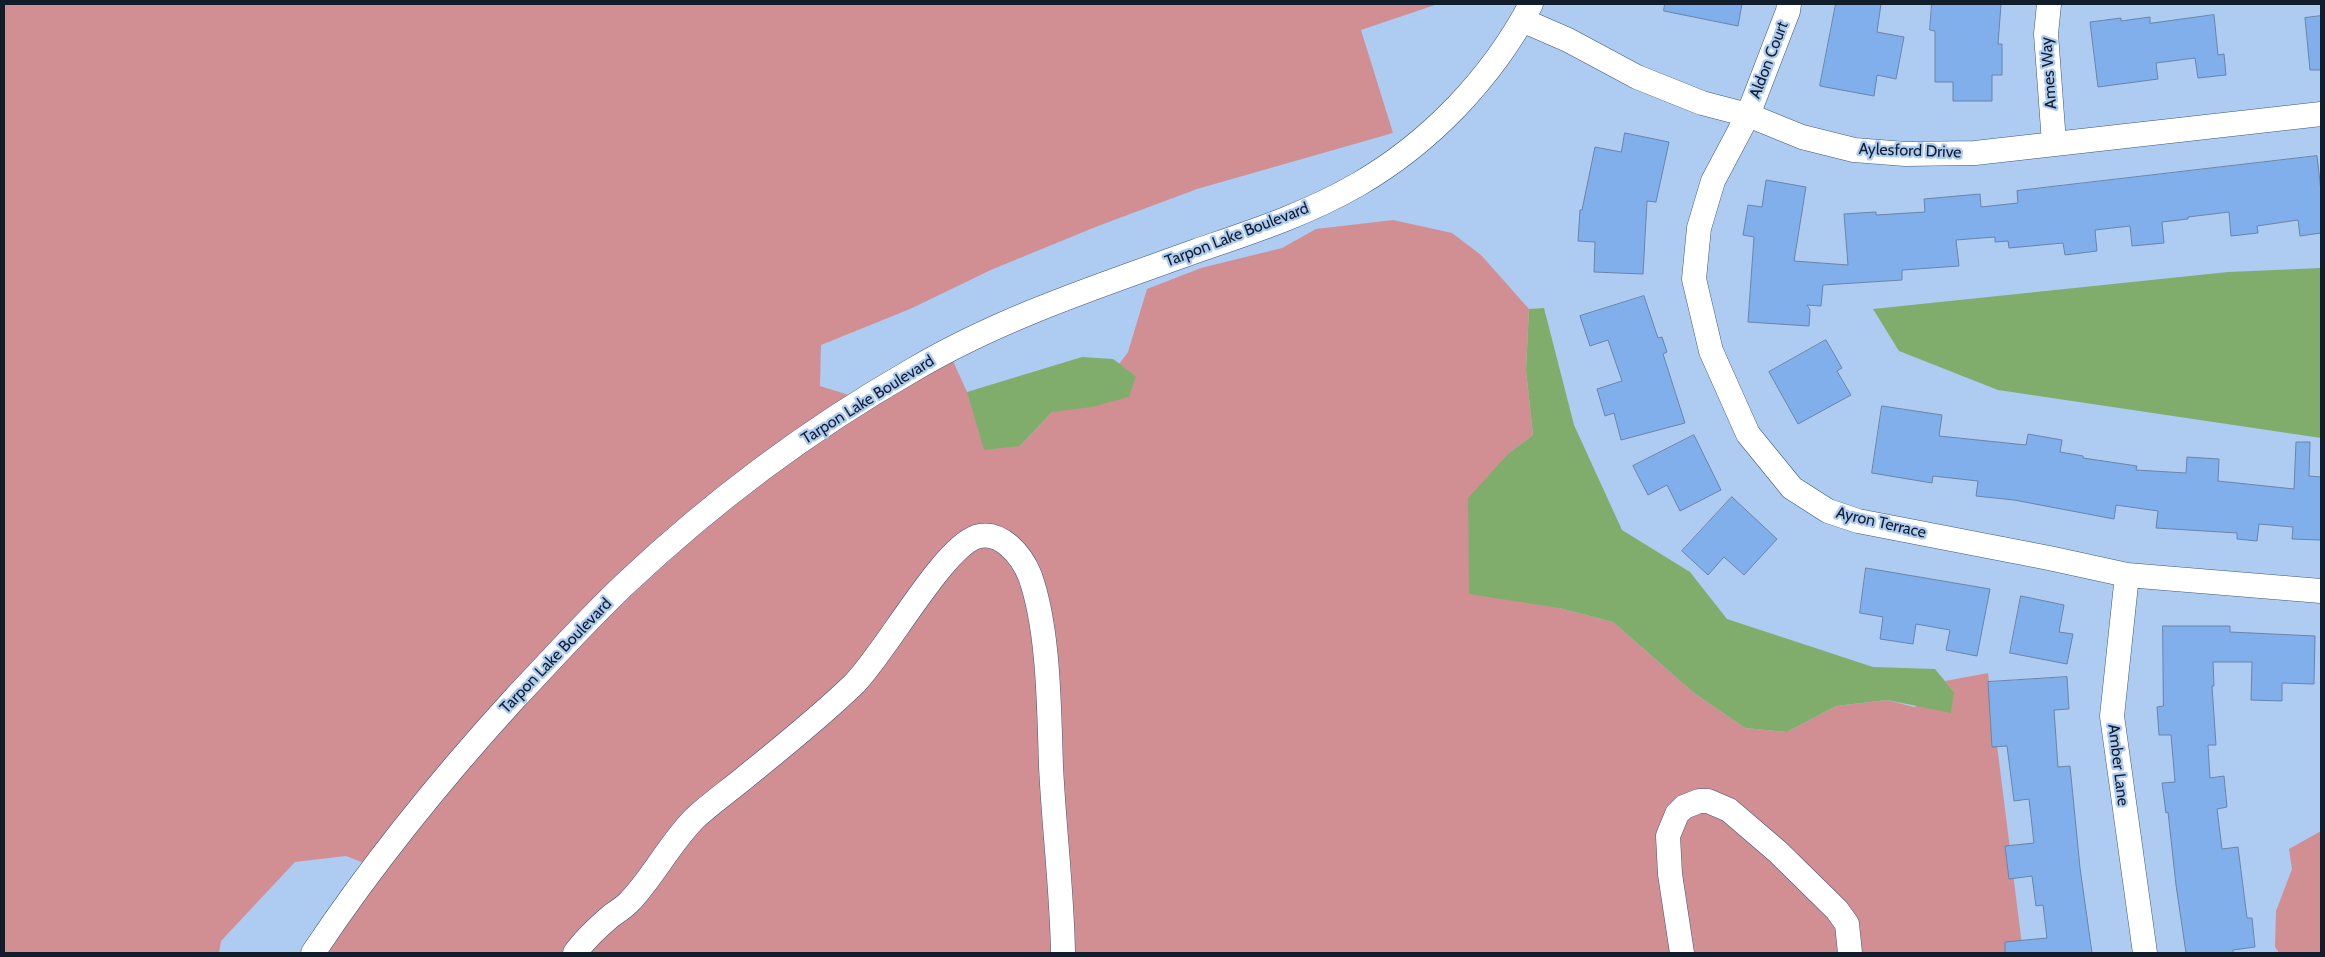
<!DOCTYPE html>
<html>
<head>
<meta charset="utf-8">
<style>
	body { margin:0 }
	#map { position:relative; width:2325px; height:957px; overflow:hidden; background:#aecbf2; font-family:Cabin,sans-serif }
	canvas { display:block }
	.frame { position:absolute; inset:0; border:5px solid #121d2b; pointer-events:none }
</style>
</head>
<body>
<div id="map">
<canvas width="2325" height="957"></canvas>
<div class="frame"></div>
</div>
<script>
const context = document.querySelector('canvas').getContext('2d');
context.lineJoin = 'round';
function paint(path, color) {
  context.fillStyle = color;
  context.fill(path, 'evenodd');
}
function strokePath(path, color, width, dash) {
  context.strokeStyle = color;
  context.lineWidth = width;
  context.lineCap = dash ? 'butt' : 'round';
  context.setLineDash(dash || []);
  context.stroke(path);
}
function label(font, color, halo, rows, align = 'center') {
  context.font = font + ' Cabin,sans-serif';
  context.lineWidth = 4.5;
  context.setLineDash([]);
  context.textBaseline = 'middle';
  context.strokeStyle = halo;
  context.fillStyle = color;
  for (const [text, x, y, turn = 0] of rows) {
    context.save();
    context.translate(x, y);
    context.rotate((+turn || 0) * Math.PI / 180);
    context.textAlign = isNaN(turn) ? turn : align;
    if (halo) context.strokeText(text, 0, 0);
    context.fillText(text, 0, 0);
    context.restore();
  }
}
paint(new Path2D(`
	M4,4H1438L1361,30L1393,133L1197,189L1098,226L993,269L910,309L821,345L820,386L849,395L761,455L364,863L346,856L295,862L221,941L219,953H4Z
	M1393,220L1452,233L1481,255L1529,309L1526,370L1533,435L1509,453L1559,608L1613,622L1694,693L1745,728L1787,732L1836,706L1887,700L1914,707L1954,692L1945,681L1988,673L2023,953H326C384,866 451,784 522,707C647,571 788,446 953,361L967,392L1020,446L1052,412L1136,376L1119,364L1128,352L1147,289L1201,268L1282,248L1316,229Z
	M2321,831V953H2279L2275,947L2276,911L2292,869L2289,849Z`), '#d28f93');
paint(new Path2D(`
	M2321,268V438L1998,390L1899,351L1873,309L2228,272Z
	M1544,308L1574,425L1622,530L1690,572L1727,619L1873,667L1935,669L1954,692L1951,713L1887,700L1836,706L1787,732L1745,728L1694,693L1613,622L1559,608L1469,594L1468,498L1509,453L1533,435L1526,370L1529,309Z
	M1082,357L1113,359L1136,376L1129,397L1092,407L1052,412L1020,446L984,450L967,392Z`), '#81ad6c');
const building = new Path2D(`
	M1665,4H1742L1738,26L1664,11Z
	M1836,4H1881L1877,32L1904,37L1896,79L1877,75L1874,96L1820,86Z
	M1932,4H2001L1998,44H2002V75H1992V101H1953V82H1935V31L1930,30Z
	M2214,15L2218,55L2224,54L2226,75L2198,78L2195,58L2156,63L2158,79L2098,87L2090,22L2121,18V21L2150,17V23Z
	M2321,16V70H2310L2305,18Z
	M1625,133L1669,142L1656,202L1647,201L1643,274L1594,272L1595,242L1578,241L1580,210H1582L1595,147L1621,152Z
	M2317,156L2321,191V233L2300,236L2298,220L2257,226L2258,233L2231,236L2229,212L2188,217V219L2162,222L2164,243L2132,246L2130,226L2095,230L2097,251L2065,255L2063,243L2009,248L2008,241L1995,242V237L1956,240L1959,266L1902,270V280L1823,285L1821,306L1807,305L1810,310L1809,326L1748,322L1754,237L1743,235L1748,205L1762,207L1766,180L1806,187L1794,261L1848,265L1844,214L1876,212V215L1925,212L1924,199L1980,194L1981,207L2018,203L2017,191Z
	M1644,296L1658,338L1662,337L1667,352L1663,354L1685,423L1621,440L1614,413L1605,416L1597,389L1622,381L1608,340L1590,346L1580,316Z
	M1826,340L1842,368L1837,371L1851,395L1798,424L1769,372Z
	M1882,406L1942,415L1939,436L2026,445L2028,434L2062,440L2060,452L2083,456V458L2137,466L2136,470L2186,473L2187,457L2219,459L2218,481L2294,489L2296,442H2310L2309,476L2321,477V540L2292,539L2293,527L2259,524L2257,541L2237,539V533L2156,528L2158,511L2116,505L2114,519L2014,500L1976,496L1978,481L1933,476L1932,483L1872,473Z
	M1694,435L1721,490L1680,511L1667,485L1648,495L1633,466Z
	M1732,497L1777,539L1744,575L1724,557L1708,575L1682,551Z
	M1866,568L1990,589L1977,656L1946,650L1950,630L1916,624L1913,644L1880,639L1883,617L1860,613Z
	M2021,596L2064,605L2059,632L2073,634L2067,664L2010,653Z
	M2163,626H2230V632L2315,636L2314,684L2282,683V701L2251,700L2252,662H2213L2214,686H2212L2216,745H2208L2210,778L2224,776L2227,807L2217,809L2222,849L2238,847L2247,918H2252L2255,947L2233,950V953H2186L2176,885L2168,812L2166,813L2162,783L2175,782L2171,735H2159L2157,707L2163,706Z
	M2067,677L2069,709L2054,710L2058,767L2070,766L2080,868L2092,953H2005V942L2047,938L2043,905L2036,906L2032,876L2009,879L2005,846L2034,843L2029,799L2014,801L2007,746L1992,747L1988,682Z`);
paint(building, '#81afec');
strokePath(building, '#6984a8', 1);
const minor = new Path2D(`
	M1789,4L1788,11L1748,115L1713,181L1699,228L1694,279L1711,351L1748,434L1792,488L1828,511L1858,521L2049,558L2127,575L2321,591
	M2049,4L2046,34L2054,143
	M1522,20L1568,40L1637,77L1702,103L1748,115L1802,137L1854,150L1905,154L1975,153L2321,114
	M2127,575L2112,716L2145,953
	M313,953C373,863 442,778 515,698C551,660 587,620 625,584C711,503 808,430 911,371C1000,318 1099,286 1196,251C1251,232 1307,214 1357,185C1430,143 1492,78 1531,4
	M575,953C585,939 597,928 611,916C618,911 625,907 631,900C655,874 670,843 695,818C710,804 727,792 743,779C781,748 819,718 854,684C885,653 942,549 976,537C1001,529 1022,556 1030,576C1049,629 1049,709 1051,766C1054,829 1062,891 1063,953
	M1682,953L1670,874L1668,836L1677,814L1684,807L1699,801H1708L1729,810L1778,852L1837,910L1847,924L1850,953`);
strokePath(minor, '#3e5779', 25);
strokePath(minor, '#fff', 24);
label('16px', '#121d2b', '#aecbf2', [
	["Aldon Court",1769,60,-69],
	["Ames Way",2049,73,-94],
	["Aylesford Drive",1910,151,2],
	["Tarpon Lake Boulevard",1237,235,-21],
	["Tarpon Lake Boulevard",868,400,-32],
	["Ayron Terrace",1881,523,13],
	["Tarpon Lake Boulevard",556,656,-46],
	["Amber Lane",2118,765,83]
]);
</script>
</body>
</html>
